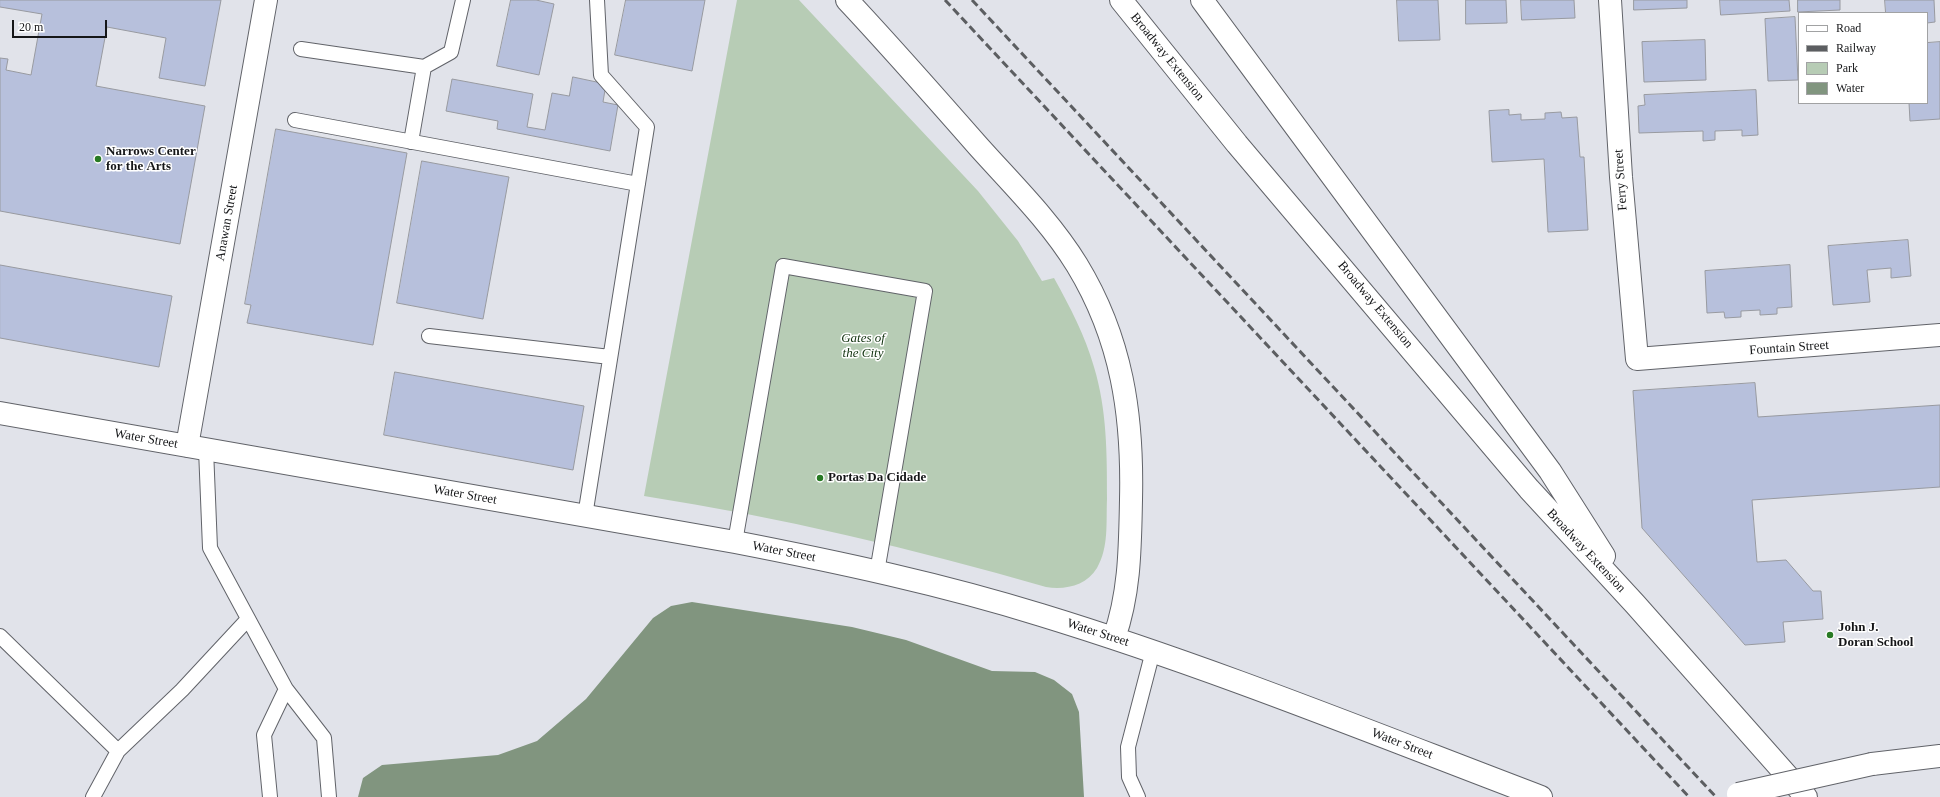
<!DOCTYPE html>
<html>
<head>
<meta charset="utf-8">
<style>
	body { margin:0 }
	#map { position:relative; width:1940px; height:797px; overflow:hidden; background:#e1e3ea; font-family:Georgia,serif }
	canvas { display:block }
	.legend { position:absolute; left:1798px; top:12px; width:130px; height:92px; box-sizing:border-box; background:#fff; border:1px solid #a1a2a3; margin:0; padding:5px 7px; list-style:none; font-size:12px; color:#151618 }
	.legend li { display:flex; align-items:center; gap:8px; height:20px }
	.legend b { width:20px; border:1px solid #a1a2a3 }
	.scale { position:absolute; left:12px; top:20px; width:95px; height:18px; box-sizing:border-box; border:2px solid #151618; border-top:0; padding-left:5px; font-size:12px; line-height:14px; white-space:nowrap; color:#151618; -webkit-text-stroke:3px #fff; paint-order:stroke }
</style>
</head>
<body>
<div id="map">
<canvas width="1940" height="797"></canvas>
<ul class="legend">
<li><b style="height:5px;background:#fff"></b>Road</li>
<li><b style="height:5px;background:#5c5e61"></b>Railway</li>
<li><b style="height:11px;background:#b7ccb5"></b>Park</li>
<li><b style="height:11px;background:#81957f"></b>Water</li>
</ul>
<div class="scale">20 m</div>
</div>
<script>
const context = document.querySelector('canvas').getContext('2d');
context.lineJoin = 'round';
function paint(path, color) {
  context.fillStyle = color;
  context.fill(path, 'evenodd');
}
function strokePath(path, color, width, dash) {
  context.strokeStyle = color;
  context.lineWidth = width;
  context.lineCap = dash ? 'butt' : 'round';
  context.setLineDash(dash || []);
  context.stroke(path);
}
function label(font, color, halo, rows, align = 'center') {
  context.font = font + ' Georgia,serif';
  context.lineWidth = 3;
  context.setLineDash([]);
  context.textBaseline = 'middle';
  context.strokeStyle = halo;
  context.fillStyle = color;
  for (const [text, x, y, turn = 0] of rows) {
    context.save();
    context.translate(x, y);
    context.rotate((+turn || 0) * Math.PI / 180);
    context.textAlign = isNaN(turn) ? turn : align;
    if (halo) context.strokeText(text, 0, 0);
    context.fillText(text, 0, 0);
    context.restore();
  }
}
paint(new Path2D(`
	M737,0H799L978,191L1018,241L1042,281L1054,278C1070,307 1085,335 1094,367C1107,410 1107,454 1107,499C1106,523 1109,547 1097,568C1086,586 1065,590 1046,587C914,549 780,517 644,496Z`), '#b7ccb5');
paint(new Path2D(`
	M692,602L852,627L906,640L992,671L1035,672L1054,680L1072,694L1079,712L1084,797H358L363,778L382,765L498,755L537,741L586,699L653,618L671,606Z`), '#81957f');
const building = new Path2D(`
	M0,0H221L205,86L159,78L166,38L107,27L96,86L205,106L180,244L0,211V58L8,59L6,70L31,75L42,14L0,7Z
	M511,0H536L554,4L539,75L497,66Z
	M626,0H705L692,71L615,55Z
	M1397,0H1438L1440,40L1399,41Z
	M1466,0H1506L1507,23L1466,24Z
	M1521,0H1574L1575,18L1522,20Z
	M1634,0H1687V8L1634,10Z
	M1720,0H1789L1790,11L1721,15Z
	M1798,0H1840V10L1798,12Z
	M1885,0H1934L1935,22L1927,23V13H1886Z
	M1795,17L1798,80L1768,81L1765,19Z
	M1705,40L1706,80L1644,82L1642,42Z
	M1940,42V119L1910,121L1909,103H1927V43Z
	M573,77L606,84L603,102L618,105L610,151L497,129L498,121L446,111L452,79L533,94L527,127L545,130L552,93L569,96Z
	M1756,90L1758,135L1742,136V130L1715,131V140L1703,141V131L1639,133L1638,106L1645,105L1644,95Z
	M1509,110V115L1521,114V120L1545,119V113L1561,112L1562,118L1577,117L1580,157H1584L1588,230L1548,232L1544,159L1492,162L1489,111Z
	M276,129L407,153L373,345L247,323L251,305L245,304Z
	M422,161L509,177L483,319L397,303Z
	M1908,240L1911,276L1891,278V268L1867,270L1870,302L1833,305L1828,246Z
	M0,265L172,296L159,367L0,338Z
	M1790,265L1792,307L1777,308V314L1760,315V310L1741,311V317L1725,318L1724,312L1707,313L1705,271Z
	M395,372L584,406L573,470L384,435Z
	M1755,383L1758,417L1940,405V487L1752,500L1757,562L1786,560L1813,591H1821L1823,619L1783,622L1785,642L1745,645L1642,528L1633,391Z`);
paint(building, '#b7c0dc');
strokePath(building, '#989aa0', 1);
const service = new Path2D(`
	M301,49L424,67L411,142
	M424,67L451,52L463,0
	M295,120L638,184
	M429,336L610,357
	M206,449L210,548L286,689L324,738L329,797
	M585,516L647,127L601,75L597,0
	M735,542L783,266L925,291L877,572
	M0,636L118,751
	M93,797L118,751L182,690L248,619
	M270,797L264,735L286,689
	M1138,797L1129,777L1128,747L1153,651`);
const minor = new Path2D(`
	M1610,0L1621,177L1637,359L1940,335`);
const tertiary = new Path2D(`
	M847,0C892,48 935,97 978,146C1012,184 1050,221 1077,265C1122,339 1133,415 1131,500C1130,547 1130,593 1114,638
	M0,413L735,542C838,562 941,584 1041,615C1211,667 1375,734 1541,797
	M187,446L266,0
	M1872,764L1940,756`);
const secondary = new Path2D(`
	M1121,0L1237,144L1529,489L1635,604L1806,797
	M1202,0L1550,471L1604,556`);
strokePath(service, '#616369', 16);
strokePath(minor, '#616369', 24);
strokePath(tertiary, '#616369', 24);
strokePath(secondary, '#616369', 24);
strokePath(service, '#fff', 14);
strokePath(minor, '#fff', 22);
strokePath(tertiary, '#fff', 22);
strokePath(secondary, '#fff', 22);
strokePath(new Path2D(`
	M945,0L1689,797
	M972,0L1716,797`), '#5c5e61', 3, [8, 4]);
const tertiaryBridge = new Path2D(`
	M1738,794L1872,764`);
strokePath(tertiaryBridge, '#616369', 24, []);
strokePath(tertiaryBridge, '#fff', 22);
for (const [x, y, r, color] of [
	[98,159,4,"#287a24"],
	[820,478,4,"#287a24"],
	[1830,635,4,"#287a24"]
]) {
  const dot = new Path2D();
  dot.arc(x, y, r, 0, 2 * Math.PI);
  context.fillStyle = color;
  context.fill(dot);
  strokePath(dot, '#fff', 1.5);
}
label('13px', '#151618', '#fff', [
	["Broadway Extension",1167,57,51],
	["Ferry Street",1621,180,-94],
	["Anawan Street",227,223,-80],
	["Broadway Extension",1375,305,50],
	["Fountain Street",1789,348,-4],
	["Water Street",146,439,10],
	["Water Street",465,495,10],
	["Broadway Extension",1586,551,47],
	["Water Street",784,552,11],
	["Water Street",1098,633,18],
	["Water Street",1402,744,21]
]);
label('bold 13px', '#151618', '#fff', [
	["Narrows Center",106,152],
	["for the Arts",106,167],
	["Portas Da Cidade",828,478],
	["John J.",1838,628],
	["Doran School",1838,643]
], 'left');
label('italic 13px', '#11320f', '#fff', [
	["Gates of",863,339],
	["the City",863,354]
]);
</script>
</body>
</html>
